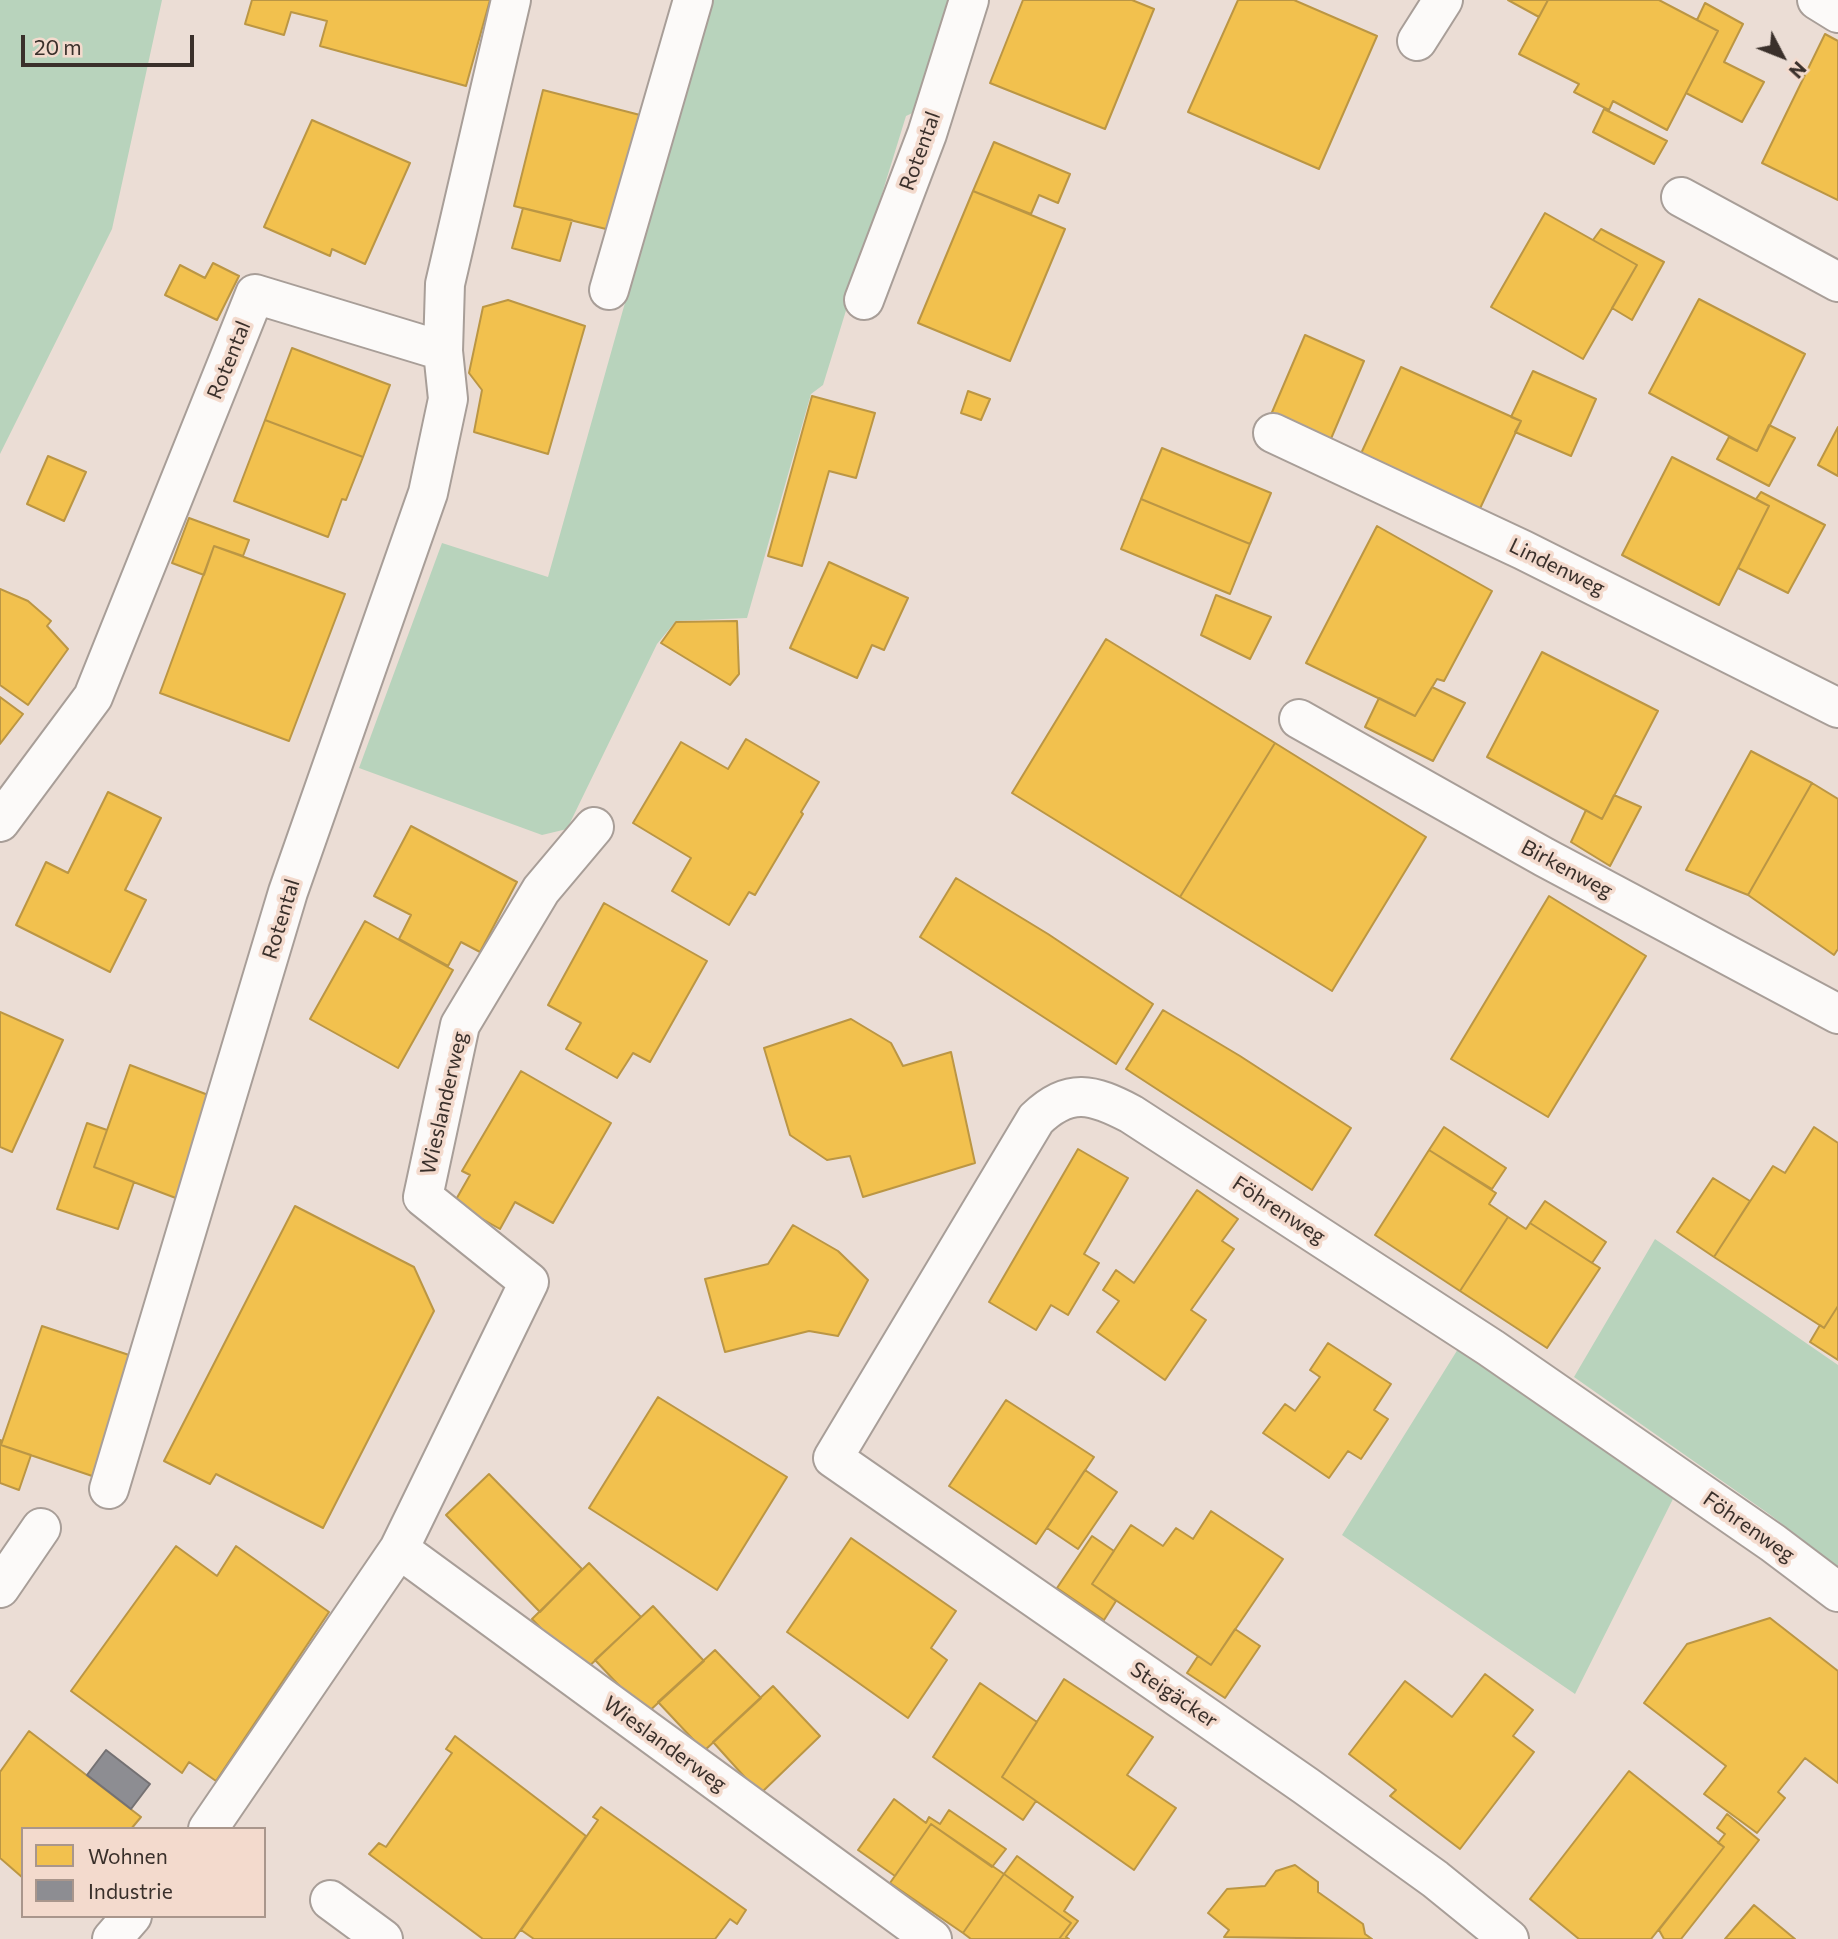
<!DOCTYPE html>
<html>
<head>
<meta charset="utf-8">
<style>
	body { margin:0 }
	#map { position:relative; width:1838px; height:1939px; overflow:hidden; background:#ebddd5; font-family:Commissioner,sans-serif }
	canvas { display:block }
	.legend { position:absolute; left:21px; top:1827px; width:245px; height:91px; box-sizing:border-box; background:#f3dacd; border:2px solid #a9968c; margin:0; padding:9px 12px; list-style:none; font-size:21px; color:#3a302b }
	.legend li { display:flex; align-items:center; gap:14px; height:35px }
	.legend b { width:35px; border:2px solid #a9968c }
	.north { position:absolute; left:1747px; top:21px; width:70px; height:70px; -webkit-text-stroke:5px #f3dacd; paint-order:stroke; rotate:132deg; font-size:19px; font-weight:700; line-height:28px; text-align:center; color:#3a302b }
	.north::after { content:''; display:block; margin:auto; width:24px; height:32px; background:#3a302b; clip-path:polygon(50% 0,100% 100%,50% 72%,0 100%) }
	.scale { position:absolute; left:21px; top:35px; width:173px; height:32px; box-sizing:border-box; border:4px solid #3a302b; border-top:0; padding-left:9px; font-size:21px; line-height:24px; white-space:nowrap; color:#3a302b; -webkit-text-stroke:5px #f3dacd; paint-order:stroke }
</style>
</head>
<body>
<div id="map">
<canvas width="1838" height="1939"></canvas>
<ul class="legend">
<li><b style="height:19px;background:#f2c14e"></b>Wohnen</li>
<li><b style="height:19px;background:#8d8d92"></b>Industrie</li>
</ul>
<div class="north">N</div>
<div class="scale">20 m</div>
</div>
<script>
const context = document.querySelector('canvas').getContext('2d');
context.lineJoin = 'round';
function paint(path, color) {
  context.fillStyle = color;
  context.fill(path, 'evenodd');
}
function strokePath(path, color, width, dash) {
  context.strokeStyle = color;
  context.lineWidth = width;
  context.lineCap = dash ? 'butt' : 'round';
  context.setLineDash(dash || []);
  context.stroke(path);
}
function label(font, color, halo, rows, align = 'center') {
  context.font = font + ' Commissioner,sans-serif';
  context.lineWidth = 7;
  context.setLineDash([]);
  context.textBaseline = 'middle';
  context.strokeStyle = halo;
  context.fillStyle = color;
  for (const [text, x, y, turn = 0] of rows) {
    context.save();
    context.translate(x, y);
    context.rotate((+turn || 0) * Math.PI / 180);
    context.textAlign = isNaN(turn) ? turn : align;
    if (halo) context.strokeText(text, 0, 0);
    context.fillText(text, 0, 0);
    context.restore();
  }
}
paint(new Path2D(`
	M0,0H162L112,229L0,454Z
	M710,0H951L919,110L906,116L823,385L811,394L747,618L676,621L657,644L567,829L542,835L359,768L442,543L548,577Z
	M1655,1239L1838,1365V1567L1769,1514L1574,1377Z
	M1458,1349L1673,1499L1575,1694L1342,1535Z`), '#b8d3bc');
const homes = new Path2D(`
	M252,0H490L466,86L320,46L327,21L291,12L284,35L245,24Z
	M1023,0H1132L1154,9L1105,129L990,83Z
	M1238,0H1294L1377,36L1319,169L1188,112Z
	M1508,0H1548L1539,17Z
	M1548,0H1659L1718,31L1667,130L1613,101L1609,110L1574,92L1579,84L1519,54Z
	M1705,3L1743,24L1724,62L1764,82L1742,122L1686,93L1718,31L1697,20Z
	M1825,34L1838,41V200L1762,163Z
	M543,90L640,115L610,230L514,206Z
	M1604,109L1667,141L1654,164L1593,132Z
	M312,120L410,163L365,264L332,249L330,256L264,227Z
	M994,142L1070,174L1058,203L1039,195L1031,214L973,191Z
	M973,191L1065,229L1010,361L918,323Z
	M523,208L572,220L560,261L512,248Z
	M1545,213L1637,265L1583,359L1491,307Z
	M1601,229L1664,262L1632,320L1612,308L1637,265L1593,240Z
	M213,263L239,276L217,320L165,295L180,265L205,278Z
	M1699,299L1805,354L1757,451L1649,393Z
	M508,300L585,326L548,454L474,432L482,390L469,373L483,307Z
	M1305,335L1364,361L1330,441L1270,417Z
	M292,348L390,385L363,457L265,420Z
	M1401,367L1521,421L1476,517L1358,460Z
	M1533,371L1596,399L1571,456L1515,432L1521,421L1511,417Z
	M968,391L990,399L981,420L961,413Z
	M812,396L875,413L856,478L829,471L802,566L768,556Z
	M265,420L363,457L346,500L342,499L328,537L234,501Z
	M1769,425L1795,438L1769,486L1717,459L1729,437L1757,451Z
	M1838,427V476L1818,465Z
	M1162,448L1271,493L1250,544L1141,499Z
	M48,456L86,472L64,521L27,504Z
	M1672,457L1769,506L1719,605L1622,555Z
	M1761,492L1825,525L1788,593L1738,568L1769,506L1756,499Z
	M1141,499L1250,544L1230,594L1121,549Z
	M189,518L249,540L243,556L214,546L204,575L172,563Z
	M1377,526L1492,591L1444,681L1437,679L1415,716L1306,663Z
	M214,546L345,594L289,741L160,693Z
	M829,562L908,598L884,650L872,645L857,678L790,648Z
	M0,589L28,601L51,621L47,626L68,649L28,705L0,685Z
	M1216,595L1271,617L1250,659L1201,635Z
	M737,621L739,674L730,685L661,643L676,622Z
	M1106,639L1275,743L1180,897L1012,793Z
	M1542,652L1658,711L1602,819L1487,757Z
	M1432,687L1465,703L1433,761L1365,727L1379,698L1415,716Z
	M0,697L23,714L0,744Z
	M746,739L819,782L801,812L803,814L755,895L749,892L729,925L672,891L691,858L633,823L681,742L728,769Z
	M1275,743L1426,837L1332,991L1180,897Z
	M1751,751L1812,783L1748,895L1686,870Z
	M1812,783L1838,799V949L1834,955L1748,895Z
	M108,792L161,818L125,890L146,900L110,972L16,925L46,862L68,873Z
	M1614,795L1641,807L1610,866L1571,842L1586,810L1602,819Z
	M411,826L517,882L480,952L461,942L448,966L399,939L411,915L374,896Z
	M956,878L1048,934L1153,1004L1116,1064L920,937Z
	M1549,896L1646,956L1548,1117L1451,1059Z
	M604,903L707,961L650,1062L633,1053L617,1078L566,1049L581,1023L548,1005Z
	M365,921L453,970L398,1068L310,1019Z
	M1163,1010L1240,1056L1351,1128L1312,1190L1126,1069Z
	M0,1012L63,1040L12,1152L0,1147Z
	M851,1019L891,1043L903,1066L951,1052L975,1163L863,1197L850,1156L827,1160L790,1135L764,1048Z
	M130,1065L216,1098L181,1200L94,1167Z
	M521,1071L611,1123L553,1223L515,1202L500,1229L454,1203L470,1175L462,1171Z
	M87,1123L107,1130L94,1167L134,1182L118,1229L57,1209Z
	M1444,1127L1506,1168L1492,1189L1429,1150Z
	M1814,1127L1838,1143V1306L1824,1328L1714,1257L1773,1166L1785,1173Z
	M1078,1149L1128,1178L1084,1254L1099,1263L1068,1315L1051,1305L1036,1330L989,1302Z
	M1429,1150L1496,1193L1489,1204L1508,1217L1460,1291L1375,1235Z
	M1713,1178L1750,1201L1714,1257L1677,1232Z
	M1197,1190L1238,1219L1222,1241L1234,1249L1191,1310L1206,1320L1165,1380L1097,1332L1119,1301L1103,1290L1116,1270L1134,1283Z
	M1545,1201L1606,1242L1592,1263L1530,1223Z
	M295,1206L414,1267L434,1311L323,1528L216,1474L210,1484L164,1461Z
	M1508,1217L1526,1229L1530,1223L1600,1268L1547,1348L1460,1291Z
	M793,1225L838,1251L868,1280L838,1336L809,1331L725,1352L705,1279L768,1264Z
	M1838,1306V1360L1810,1342L1820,1325L1824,1328Z
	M42,1326L141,1359L101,1479L1,1445Z
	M1328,1343L1391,1384L1374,1410L1388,1419L1361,1459L1348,1451L1329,1478L1263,1433L1285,1404L1295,1411L1320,1377L1310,1370Z
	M658,1397L787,1477L717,1590L589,1508Z
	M1006,1400L1094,1457L1036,1544L949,1486Z
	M0,1440L2,1441L1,1445L31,1455L19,1490L0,1483Z
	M1085,1470L1117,1492L1078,1549L1047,1528Z
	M489,1474L582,1569L540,1612L446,1515Z
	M1211,1511L1283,1559L1211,1665L1092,1584L1131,1525L1163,1546L1176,1528L1193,1539Z
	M1092,1536L1114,1551L1092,1584L1116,1601L1104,1620L1057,1588Z
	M851,1538L956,1611L931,1648L947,1660L908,1718L787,1632Z
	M176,1546L217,1576L236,1546L329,1612L216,1781L189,1762L182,1773L71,1691Z
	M589,1563L641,1617L583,1672L532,1619Z
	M653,1606L704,1661L646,1714L595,1660Z
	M1770,1618L1838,1671V1783L1805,1758L1778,1792L1785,1798L1757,1833L1704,1794L1726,1766L1644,1703L1687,1644Z
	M1235,1629L1260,1646L1225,1698L1187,1673L1198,1656L1211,1665Z
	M715,1650L761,1698L704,1751L658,1702Z
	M1485,1674L1533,1710L1513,1736L1534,1752L1460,1849L1390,1796L1396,1790L1349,1754L1405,1681L1452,1717Z
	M1064,1679L1153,1737L1127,1775L1176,1808L1134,1870L1002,1777Z
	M980,1683L1037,1722L1002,1777L1036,1801L1023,1820L933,1757Z
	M773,1686L820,1736L760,1794L713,1742Z
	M29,1731L141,1817L131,1829H23V1878L0,1858V1772Z
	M455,1736L586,1836L514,1939H483L369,1854L379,1843L386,1847L452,1753L446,1749Z
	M1629,1771L1724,1847L1651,1939H1579L1530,1899Z
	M894,1799L926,1823L929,1817L940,1824L949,1810L1006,1849L992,1867L931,1824L895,1876L858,1850Z
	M601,1807L746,1910L737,1924L730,1919L715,1939H534L521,1930L598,1820L593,1817Z
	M1727,1814L1759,1840L1681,1939H1664L1659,1930L1724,1847L1718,1843L1725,1834L1717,1828Z
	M931,1824L1004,1874L963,1933L890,1883Z
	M1017,1856L1073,1897L1064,1911L1078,1921L1066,1937L1069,1939H1059L1071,1923L1004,1874Z
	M1295,1865L1318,1882V1892L1363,1924L1365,1934L1372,1939L1224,1937L1229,1930L1208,1913L1227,1889L1265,1886L1276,1871Z
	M1004,1874L1071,1923L1059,1939H971L963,1933Z
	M1754,1905L1795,1939H1725Z`);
paint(homes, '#f2c14e');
strokePath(homes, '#bb9644', 2);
const industry = new Path2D(`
	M106,1750L150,1784L131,1809L87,1775Z`);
paint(industry, '#8d8d92');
strokePath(industry, '#747173', 2);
const minor = new Path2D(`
	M1817,0L1838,13
	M1417,41L1443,0
	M1681,197L1838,282
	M609,290L693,0
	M864,300L927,134L969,0
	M1273,433L1523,550L1838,708
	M1299,719L1544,857L1838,1014
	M0,822L93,697L255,294L443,351
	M109,1489L288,892L428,493L448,399L443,351L445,284L511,0
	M399,1549L932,1939
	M0,1588L41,1528
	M208,1829L399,1549L529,1282L423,1197L460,1025L541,890L594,827
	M330,1900L383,1939
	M112,1939L132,1916
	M1509,1939L1435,1879L1306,1786L833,1458L1036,1119C1069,1087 1093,1094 1131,1114L1491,1348L1773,1543L1838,1592`);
strokePath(minor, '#a89e98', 42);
strokePath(minor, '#fcfaf9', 38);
label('21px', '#3a302b', '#f3dacd', [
	["Rotental",920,151,-70],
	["Rotental",229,360,-68],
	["Lindenweg",1557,567,26],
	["Birkenweg",1567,869,28],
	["Rotental",281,919,-73],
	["Wieslanderweg",444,1103,-77],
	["Föhrenweg",1279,1210,33],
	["Föhrenweg",1749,1527,35],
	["Steigäcker",1174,1695,34],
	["Wieslanderweg",665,1744,36]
]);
</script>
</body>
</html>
